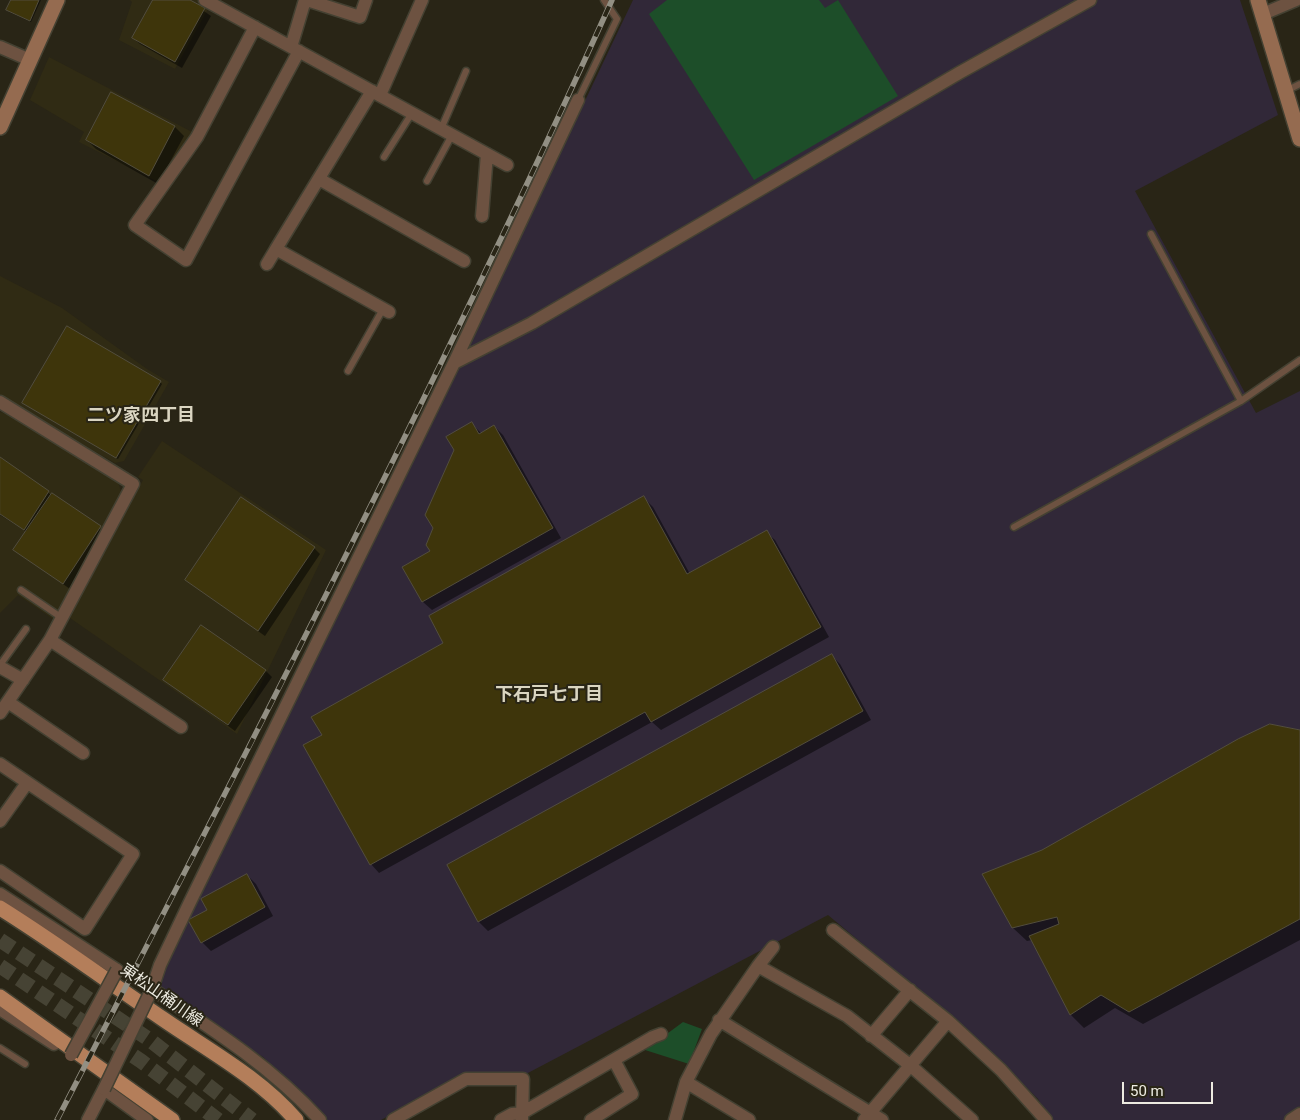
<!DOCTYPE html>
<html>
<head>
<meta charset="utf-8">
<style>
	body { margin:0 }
	#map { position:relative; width:1300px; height:1120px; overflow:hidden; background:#292516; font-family:Roboto,sans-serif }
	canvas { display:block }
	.scale { position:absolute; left:1122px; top:1082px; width:91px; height:22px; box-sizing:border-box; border:2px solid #edebe1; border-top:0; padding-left:6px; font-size:15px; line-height:18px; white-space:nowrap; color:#edebe1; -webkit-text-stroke:4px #292516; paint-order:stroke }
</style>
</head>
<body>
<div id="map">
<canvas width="1300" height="1120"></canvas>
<div class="scale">50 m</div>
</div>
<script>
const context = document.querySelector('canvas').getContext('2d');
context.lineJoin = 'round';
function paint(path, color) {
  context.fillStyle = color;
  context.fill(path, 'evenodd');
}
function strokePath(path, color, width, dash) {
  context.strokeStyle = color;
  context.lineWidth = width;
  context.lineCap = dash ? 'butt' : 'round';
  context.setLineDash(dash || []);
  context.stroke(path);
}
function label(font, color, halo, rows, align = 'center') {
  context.font = font + ' Roboto,"Noto Sans JP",sans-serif';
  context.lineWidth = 4;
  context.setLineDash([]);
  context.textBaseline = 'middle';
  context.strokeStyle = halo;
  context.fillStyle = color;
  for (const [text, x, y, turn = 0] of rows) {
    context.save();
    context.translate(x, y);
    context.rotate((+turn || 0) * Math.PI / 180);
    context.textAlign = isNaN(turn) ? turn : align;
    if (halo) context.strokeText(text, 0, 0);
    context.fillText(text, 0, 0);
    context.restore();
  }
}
paint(new Path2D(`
	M130,0H197L209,7L175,69L119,40L132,2Z
	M49,57L192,132L158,182L79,142L84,132L30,100Z
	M0,276L62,308L147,369L169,382L124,461L115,463L0,398Z
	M0,412L13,416L118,481L121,492L59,610L56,621L18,595L0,613Z
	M162,441L326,550L237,734L70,618L143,480L138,477Z`), '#302b14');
paint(new Path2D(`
	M633,0H1240L1278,115L1135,191L1256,413L1300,391V1110L1286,1120H1050L1038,1099L980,1042L828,915L526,1074L464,1075L381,1120H321L311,1105L263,1057L152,989L451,382Z`), '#312838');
paint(new Path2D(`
	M667,0H819L825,8L838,0L898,96L754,180L649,14Z
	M683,1022L702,1029L689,1064L645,1050Z`), '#1d4e29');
paint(new Path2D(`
	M12,0H41L31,22L9,12Z
	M154,0H188L211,16L182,68L140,44L133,38Z
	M112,93L175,127L184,136L158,184L96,149L87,140Z
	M160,382L162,384L118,459L26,404Z
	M472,424L481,433L494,426L503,435L561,538L432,610L423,602L404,567L431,552L434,528L455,450Z
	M0,459L107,534L70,589L15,550L27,532L0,515Z
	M644,498L653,507L690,574L766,532L775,540L829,637L661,730L652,722L379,873L371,864L323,736Z
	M314,548L320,554L265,636L186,580Z
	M831,655L840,664L871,720L488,931L479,922L448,866Z
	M265,670L272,677L235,731L165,680Z
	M1300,732V940L1143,1024L1115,1008L1084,1028L1071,1015L1032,940L1027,941L1013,928L1042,851Z
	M247,875L256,884L273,916L211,951L202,942L209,910Z`), '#0007');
const building = new Path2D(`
	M11,0H39L30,21L6,10Z
	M153,0H190L205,8L175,62L132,38Z
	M111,92L175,126L149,176L86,140Z
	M67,326L161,381L116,458L22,403Z
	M472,422L479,434L494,425L553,528L422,602L402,567L430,551L426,545L433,528L425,515L454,450L446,437Z
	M0,457L49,491L24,530L0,514Z
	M52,493L101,526L63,584L13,550Z
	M644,496L687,574L767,530L821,627L651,722L645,712L370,865L303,745L322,735L311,717L443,643L429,616Z
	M241,497L315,547L258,631L185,580Z
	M201,625L266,670L228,725L163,680Z
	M832,654L863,711L478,922L447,865Z
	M1270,724L1300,730V919L1129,1012L1101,995L1070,1015L1029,936L1059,924L1057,917L1012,928L982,874L1042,850L1238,739Z
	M247,874L265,907L201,943L188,920L207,910L201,899Z`);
paint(building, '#3e350b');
strokePath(building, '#524d3d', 1);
strokePath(new Path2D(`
	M0,940L150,1040L252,1120
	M0,966L141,1061L218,1120`), '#464334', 15, [15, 8]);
const lane = new Path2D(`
	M1286,91L1300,84
	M578,100L617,19L604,0
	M441,129L466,71
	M384,157L412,113
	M427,181L452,135
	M1151,234L1241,401
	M348,371L383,309
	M1014,527L1241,401L1300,360
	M21,590L62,618
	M0,665L26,629
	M0,1048L25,1064`);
const street = new Path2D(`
	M205,0L507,165
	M307,0L360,17L366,0
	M1263,14L1296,0
	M255,27L197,137L135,225L186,260L299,51
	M0,47L30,60
	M291,47L305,0
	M372,91L276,249L389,312
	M380,95L422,0
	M319,179L464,261
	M482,216L487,154
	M267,264L276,249
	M454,363L578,100
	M0,402L133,484L50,640L0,713
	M50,640L181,727
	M0,667L23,680
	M8,702L83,753
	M0,764L133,854L85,929L0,871
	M0,821L27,783
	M0,894L117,970
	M833,930L948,1021L1001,1070L1046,1120
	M758,966L773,947
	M0,1009L54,1044
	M719,1020L882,1120
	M871,1036L910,990
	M686,1082L749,1120
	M88,1120L104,1089L147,1120
	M320,1120C272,1067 211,1028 152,989L160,965L190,902L454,363L532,323L959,73L1090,0
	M393,1120L466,1079H523L522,1119
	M501,1120L512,1114L522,1113L653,1037L661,1034
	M591,1120L632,1094L614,1060
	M675,1120L686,1082L711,1034L758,966L847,1016L911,1066L972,1120
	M864,1120L948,1021
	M1291,1120L1300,1114`);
const secondary = new Path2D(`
	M1258,0L1300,139
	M0,127L57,0`);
const primary = new Path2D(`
	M0,908C56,943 109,982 163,1019C208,1050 260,1078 296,1120
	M0,997L172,1120`);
strokePath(lane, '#444132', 9);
strokePath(street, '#444132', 15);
strokePath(secondary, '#444132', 18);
strokePath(primary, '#444132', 18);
strokePath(lane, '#6d5241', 6);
strokePath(street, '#6d5241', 12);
strokePath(secondary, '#956b50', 15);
strokePath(primary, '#b47e5a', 15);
const rail = new Path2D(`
	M57,1120C248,750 440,380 612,0`);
strokePath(rail, '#928f83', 5.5);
strokePath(rail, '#292516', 4, [11]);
const streetBridge = new Path2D(`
	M71,1055L117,970
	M104,1089L152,989`);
strokePath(streetBridge, '#444132', 15, []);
strokePath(streetBridge, '#6d5241', 12);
label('16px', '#edebe1', '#292516', [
	["東松山桶川線",161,996,35]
]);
label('bold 18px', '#dad5c1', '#292516', [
	["二ツ家四丁目",141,416],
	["下石戸七丁目",549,695]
]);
</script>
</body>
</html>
